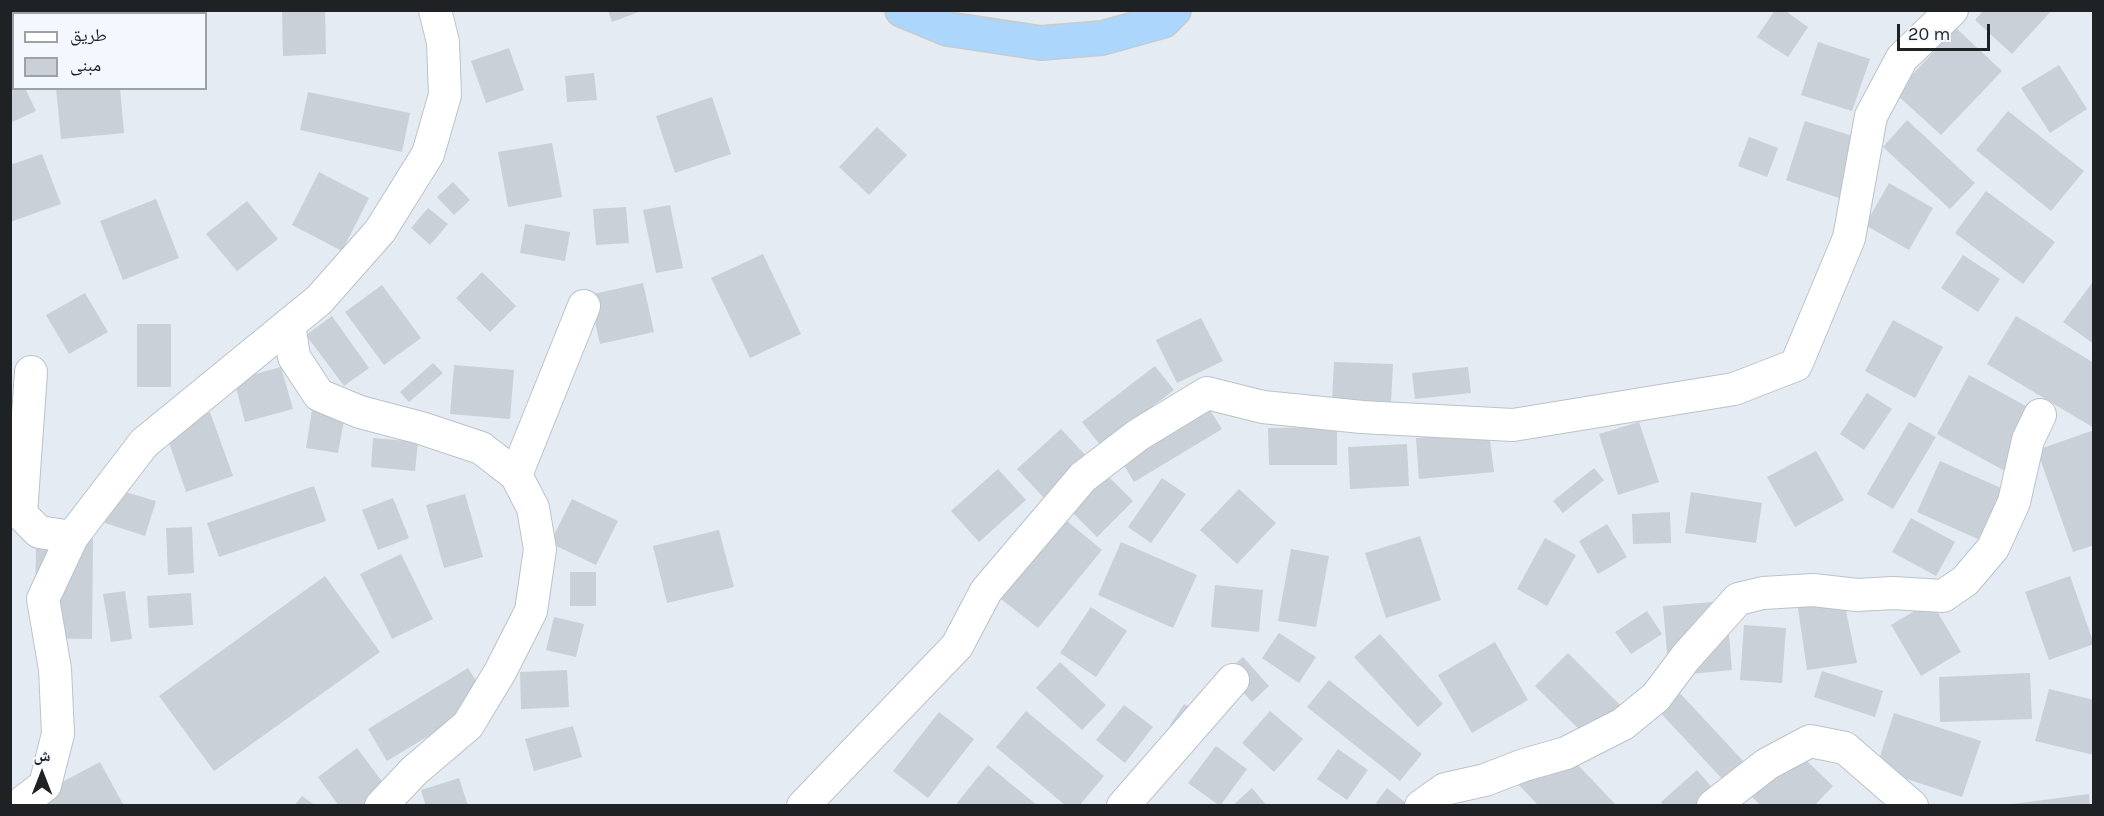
<!DOCTYPE html>
<html>
<head>
<meta charset="utf-8">
<style>
	body { margin:0 }
	#map { position:relative; width:2104px; height:816px; overflow:hidden; background:#e4ebf2; font-family:Karla,"Noto Naskh Arabic",sans-serif }
	canvas { display:block }
	.frame { position:absolute; inset:0; border:12px solid #1f2224; pointer-events:none }
	.legend { position:absolute; left:12px; top:12px; width:195px; height:78px; box-sizing:border-box; background:#f2f8fe; border:2px solid #9ea2a7; margin:0; padding:8px 10px; list-style:none; font-size:18px; color:#1f2224 }
	.legend li { display:flex; align-items:center; gap:12px; height:30px }
	.legend b { width:30px; border:2px solid #9ea2a7 }
	.north { position:absolute; left:12px; top:744px; width:60px; height:60px; -webkit-text-stroke:4px #f2f8fe; paint-order:stroke; rotate:0deg; font-size:16px; font-weight:700; line-height:24px; text-align:center; color:#1f2224 }
	.north::after { content:''; display:block; margin:auto; width:21px; height:27px; background:#1f2224; clip-path:polygon(50% 0,100% 100%,50% 72%,0 100%) }
	.scale { position:absolute; left:1897px; top:24px; width:93px; height:27px; box-sizing:border-box; border:3px solid #1f2224; border-top:0; padding-left:8px; font-size:18px; line-height:21px; white-space:nowrap; color:#1f2224; -webkit-text-stroke:4px #f2f8fe; paint-order:stroke }
</style>
</head>
<body>
<div id="map">
<canvas width="2104" height="816"></canvas>
<div class="frame"></div>
<ul class="legend">
<li><b style="height:8px;background:#fff"></b>طريق</li>
<li><b style="height:16px;background:#c9d0d7"></b>مبنى</li>
</ul>
<div class="north">ش</div>
<div class="scale">20 m</div>
</div>
<script>
const context = document.querySelector('canvas').getContext('2d');
context.lineJoin = 'round';
function paint(path, color) {
  context.fillStyle = color;
  context.fill(path, 'evenodd');
}
function strokePath(path, color, width, dash) {
  context.strokeStyle = color;
  context.lineWidth = width;
  context.lineCap = dash ? 'butt' : 'round';
  context.setLineDash(dash || []);
  context.stroke(path);
}
paint(new Path2D(`
	M37,10H79L80,14H38Z
	M110,10H173V14H110Z
	M282,10H325L326,54L283,56Z
	M608,10H641V11L612,22Z
	M1775,10H1784L1808,27L1788,57L1757,37Z
	M1984,10H2052L2012,54L1975,20Z
	M1956,28L2002,71L1941,135L1895,93Z
	M1818,42L1870,59L1852,111L1801,95Z
	M509,48L524,90L486,103L471,61Z
	M10,56L14,63V88H25L36,111L10,123Z
	M2059,65L2087,109L2050,133L2021,88Z
	M594,73L597,100L567,102L565,76Z
	M56,88H120L124,133L61,139Z
	M308,92L410,113L402,152L300,130Z
	M712,97L731,154L675,173L656,116Z
	M2008,111L2084,171L2051,211L1976,150Z
	M1907,120L1975,183L1950,209L1883,147Z
	M1805,121L1859,138L1839,198L1786,180Z
	M877,127L907,155L869,195L839,167Z
	M1749,137L1778,148L1767,177L1738,166Z
	M552,143L562,197L508,207L498,152Z
	M42,154L61,204L10,222V165Z
	M319,172L369,198L342,251L292,225Z
	M453,182L470,200L454,215L437,197Z
	M1889,183L1933,208L1909,250L1865,225Z
	M1986,191L2055,242L2023,284L1955,233Z
	M156,199L179,258L123,280L100,221Z
	M247,201L278,239L237,271L206,234Z
	M670,205L683,268L656,273L643,210Z
	M626,207L629,243L596,245L593,209Z
	M428,208L448,224L430,245L411,228Z
	M525,224L570,232L565,261L520,253Z
	M763,254L801,334L750,358L711,278Z
	M1963,255L2000,279L1978,312L1941,288Z
	M482,272L516,306L490,332L456,298Z
	M643,283L654,332L600,344L589,295Z
	M2092,283L2094,285V344L2063,322Z
	M382,285L421,338L384,365L345,312Z
	M85,293L108,332L69,354L46,315Z
	M332,316L369,368L344,386L306,335Z
	M2016,316L2094,363V428L1987,364Z
	M1201,318L1223,361L1177,383L1156,340Z
	M1893,320L1943,347L1915,398L1865,371Z
	M137,324H171V387H137Z
	M1334,362L1393,364L1391,402L1332,400Z
	M433,363L443,373L409,402L400,392Z
	M454,365L514,370L510,419L450,414Z
	M1155,366L1174,390L1101,446L1082,422Z
	M281,367L293,409L245,422L234,380Z
	M1468,367L1471,393L1415,399L1412,373Z
	M1969,375L2037,412L2005,471L1937,434Z
	M1867,393L1892,409L1864,450L1840,434Z
	M1205,402L1222,429L1134,482L1118,455Z
	M312,410L345,415L338,453L306,448Z
	M210,412L233,476L186,492L164,428Z
	M1639,422L1659,482L1618,495L1599,434Z
	M1909,422L1936,437L1893,509L1867,494Z
	M1337,427V465H1269L1268,428Z
	M1061,429L1090,460L1046,500L1017,469Z
	M2094,430V545L2073,552L2037,450Z
	M1489,432L1494,472L1419,479L1416,438Z
	M373,438L418,442L415,471L371,467Z
	M1407,444L1409,486L1350,489L1348,447Z
	M1816,451L1844,500L1795,527L1767,477Z
	M1940,461L2010,492L1987,543L1917,512Z
	M1099,467L1133,501L1097,537L1062,502Z
	M1594,468L1604,480L1563,513L1553,501Z
	M998,469L1026,500L979,542L951,511Z
	M1162,478L1186,494L1151,543L1128,527Z
	M314,486L326,521L219,557L207,523Z
	M115,489L156,501L145,536L105,523Z
	M1239,489L1276,523L1237,564L1200,530Z
	M1691,492L1762,503L1756,543L1685,533Z
	M465,494L483,557L444,568L426,505Z
	M393,498L409,538L378,550L362,510Z
	M572,499L618,521L596,565L550,543Z
	M1056,512L1102,550L1038,628L992,592Z
	M1670,512L1671,543L1633,544L1632,514Z
	M1911,518L1955,542L1936,576L1892,552Z
	M1607,524L1627,557L1598,574L1579,541Z
	M192,527L194,573L168,575L166,528Z
	M719,530L734,587L667,603L653,546Z
	M1420,536L1441,600L1386,618L1365,553Z
	M1545,538L1576,555L1547,606L1517,589Z
	M36,539H93L92,639L35,638Z
	M1121,542L1197,575L1173,628L1098,595Z
	M1291,549L1329,556L1316,627L1278,621Z
	M401,554L433,619L392,639L360,574Z
	M570,572H596V606H570Z
	M325,576L380,652L214,771L159,696Z
	M2070,576L2094,644L2049,660L2025,592Z
	M1215,585L1263,590L1259,632L1211,627Z
	M125,591L132,639L111,642L103,594Z
	M191,593L193,625L149,628L147,596Z
	M1796,595L1843,597L1857,663L1807,670Z
	M1726,601L1732,670L1669,676L1663,606Z
	M1931,601L1961,652L1921,676L1891,625Z
	M1091,607L1127,631L1096,677L1060,653Z
	M1647,611L1662,634L1631,654L1615,632Z
	M554,617L584,624L576,657L546,650Z
	M1744,625L1786,628L1782,683L1740,680Z
	M1279,633L1316,657L1299,683L1262,658Z
	M1380,634L1443,704L1418,727L1354,657Z
	M1495,642L1528,700L1472,733L1438,675Z
	M1568,653L1621,706L1588,738L1535,686Z
	M1243,657L1269,686L1252,702L1225,673Z
	M1060,662L1106,705L1082,730L1036,688Z
	M468,668L488,700L387,761L368,729Z
	M567,670L569,707L521,709L520,672Z
	M1822,671L1883,691L1875,717L1814,697Z
	M2030,673L2032,719L1940,722L1939,677Z
	M1329,680L1422,754L1400,781L1307,707Z
	M1676,689L1746,764L1726,783L1655,707Z
	M2049,689L2094,700V755L2035,741Z
	M1184,704L1201,713L1186,736L1170,725Z
	M1124,705L1153,727L1125,763L1096,740Z
	M1026,711L1104,776L1079,806H1066L996,747Z
	M1270,711L1303,739L1274,772L1242,743Z
	M939,712L974,739L928,798L893,771Z
	M1894,713L1981,741L1962,797L1876,769Z
	M573,726L582,757L534,771L525,739Z
	M1557,743L1617,806H1539L1516,782Z
	M1788,743L1833,786L1814,806H1761L1744,789Z
	M1216,746L1247,769L1220,806L1188,783Z
	M357,748L392,795L377,806H339L318,777Z
	M1338,749L1368,770L1347,800L1317,779Z
	M100,762L124,806H17Z
	M988,765L1038,806H960L957,803Z
	M1697,770L1728,806H1664L1661,802Z
	M459,778L468,806H426L421,790Z
	M1252,788L1267,806H1232Z
	M1387,788L1410,806H1380L1376,803Z
	M2089,794L2090,806H2013V804Z
	M302,796L316,806H294Z`), '#c9d0d7');
const minor = new Path2D(`
	M289,324L294,357L319,395L360,412L421,428L481,448L516,475L533,508L540,549L531,611L500,672L468,725L414,771L381,806
	M31,372L21,514L39,532L72,537
	M516,475L584,306
	M18,806L45,785L58,734L55,669L43,599L72,537L144,443L319,300L380,231L428,154L445,95L443,42L435,10
	M803,806L957,646L986,591L1083,477L1138,435L1207,393L1263,407L1362,417L1513,425L1734,389L1796,365L1849,238L1871,116L1902,58L1952,10
	M1123,806L1233,680
	M1421,806L1445,789L1485,780L1524,765L1566,753L1623,724L1656,697L1686,657L1738,599L1763,593L1813,590L1857,595L1893,593L1943,596L1965,581L1993,548L2014,502L2028,440L2040,415
	M1713,806L1767,764L1810,741L1845,748L1912,806`);
const trunk = new Path2D(`
	M902,10L948,29L1041,43L1102,38L1163,21L1174,10`);
strokePath(minor, '#bbc2c9', 34);
strokePath(trunk, '#c9caca', 36);
strokePath(minor, '#fff', 32);
strokePath(trunk, '#acd6fc', 33);
</script>
</body>
</html>
